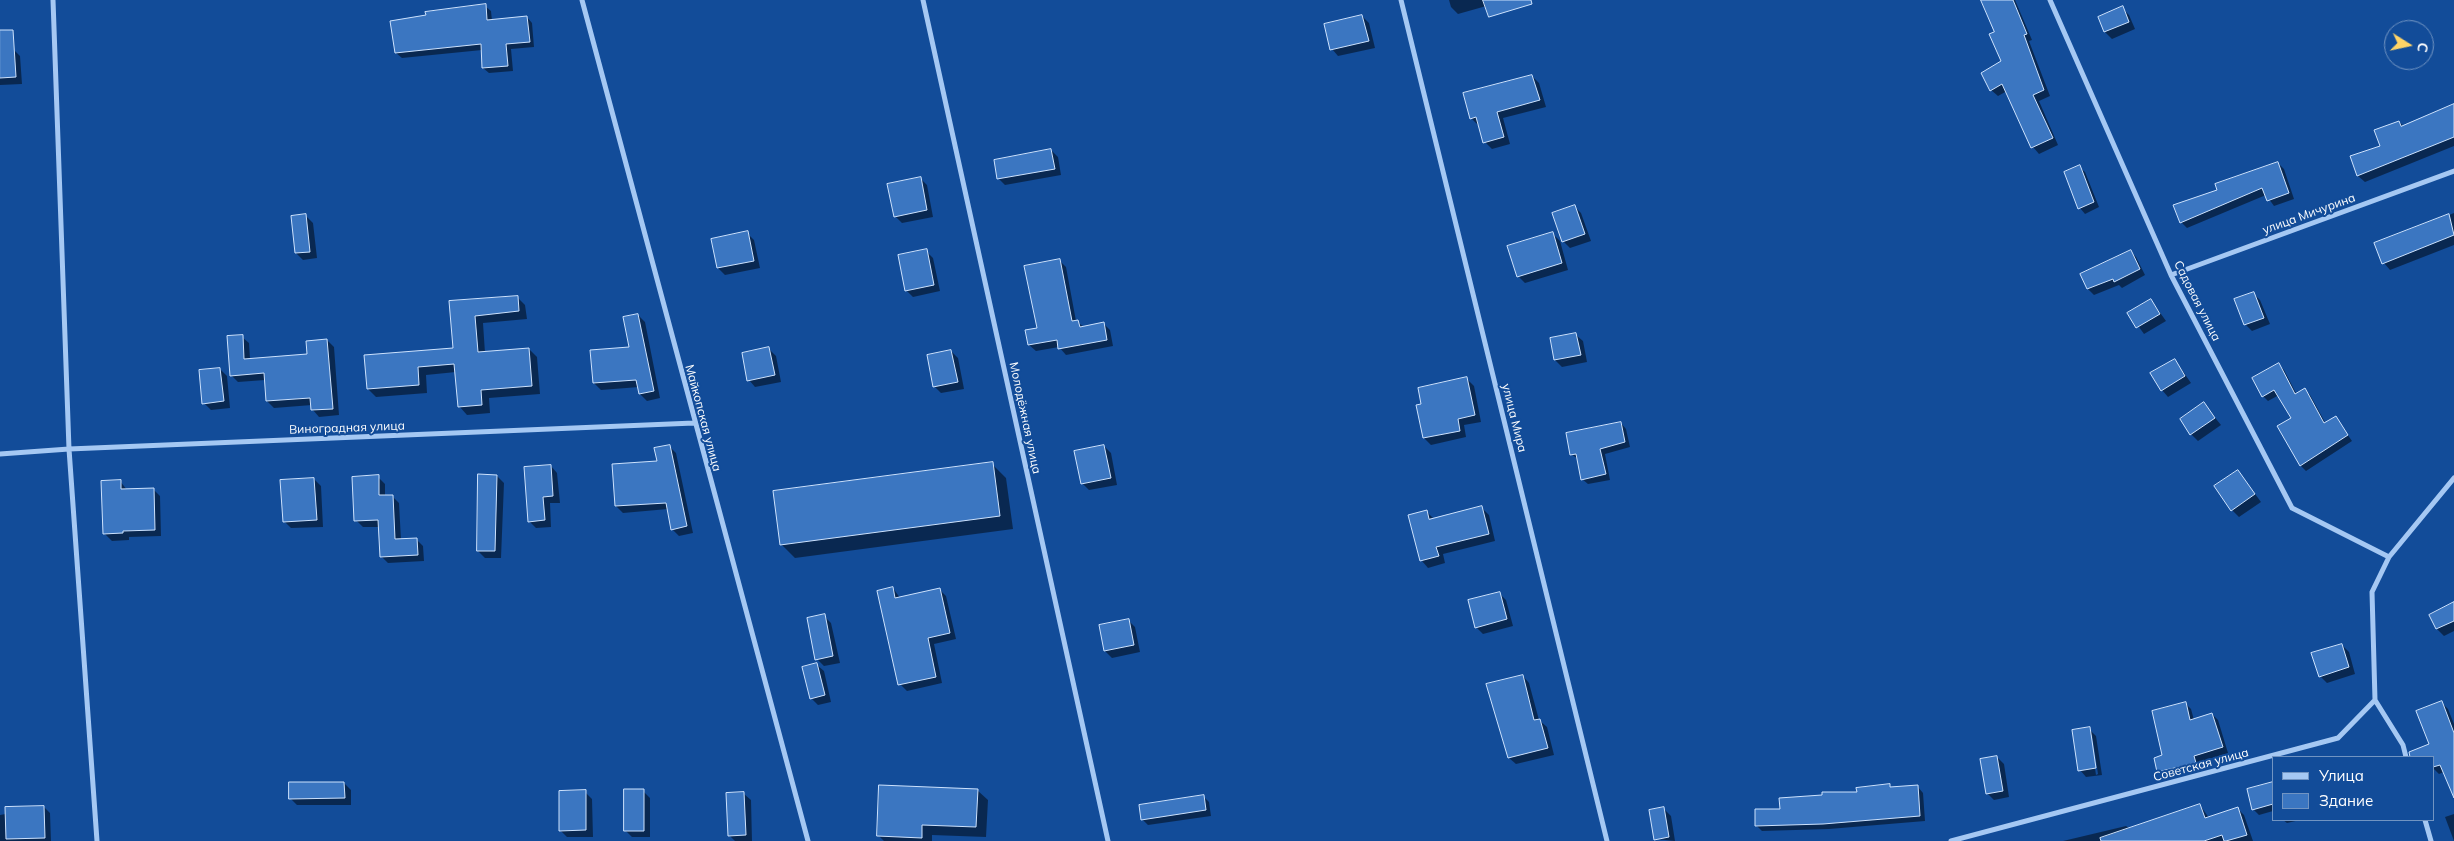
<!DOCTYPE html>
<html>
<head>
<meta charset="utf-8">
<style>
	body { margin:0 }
	#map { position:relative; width:2454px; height:841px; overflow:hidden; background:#124c99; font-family:Mulish,sans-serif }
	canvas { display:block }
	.legend { position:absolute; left:2272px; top:756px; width:162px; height:65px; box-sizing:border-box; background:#124c99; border:1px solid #7194c2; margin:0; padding:6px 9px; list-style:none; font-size:15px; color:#fff }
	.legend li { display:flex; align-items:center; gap:10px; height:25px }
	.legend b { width:25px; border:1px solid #7194c2 }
	.north { position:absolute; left:2384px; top:20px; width:50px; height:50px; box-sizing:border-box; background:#124c99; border:1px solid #7194c2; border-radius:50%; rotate:100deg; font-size:14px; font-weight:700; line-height:20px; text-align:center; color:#fff }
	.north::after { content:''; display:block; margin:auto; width:18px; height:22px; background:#ffd467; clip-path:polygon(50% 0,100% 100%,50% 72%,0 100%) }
</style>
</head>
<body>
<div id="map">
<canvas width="2454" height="841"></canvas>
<ul class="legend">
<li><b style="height:6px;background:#a5c8f3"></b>Улица</li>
<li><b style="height:14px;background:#3b76c1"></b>Здание</li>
</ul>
<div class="north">С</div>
</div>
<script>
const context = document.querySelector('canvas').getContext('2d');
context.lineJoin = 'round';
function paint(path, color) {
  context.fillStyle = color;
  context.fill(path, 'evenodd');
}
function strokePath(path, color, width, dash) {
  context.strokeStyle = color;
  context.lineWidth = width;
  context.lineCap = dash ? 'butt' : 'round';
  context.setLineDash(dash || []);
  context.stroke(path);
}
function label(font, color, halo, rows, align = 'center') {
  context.font = font + ' Mulish,sans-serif';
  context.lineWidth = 4;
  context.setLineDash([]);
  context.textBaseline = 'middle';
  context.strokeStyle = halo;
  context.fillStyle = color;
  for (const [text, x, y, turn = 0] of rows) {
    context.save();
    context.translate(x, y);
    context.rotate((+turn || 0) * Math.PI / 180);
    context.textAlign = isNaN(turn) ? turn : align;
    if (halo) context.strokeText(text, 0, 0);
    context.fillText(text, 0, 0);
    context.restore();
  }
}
paint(new Path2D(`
	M1449,0H1496L1497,3L1458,14L1451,7Z
	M1990,0H2015L2032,40L2029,41L2050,96L2039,101L2058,145L2039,154L2033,147L2007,91L1998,96L1991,90L2003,62Z
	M485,6L491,11L492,21L527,17L532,23L534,47L511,49L513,71L489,73L483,68L482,50L402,58L396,53Z
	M2122,8L2129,15L2135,29L2112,39L2105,32L2099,18Z
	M1362,16L1369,23L1375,48L1338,56L1332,49Z
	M13,49L20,56L22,84L0,85V50Z
	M1532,76L1539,83L1546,107L1503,118L1510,144L1492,149L1485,142L1478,125L1471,118Z
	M2454,105V146L2365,182L2358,176L2399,122L2404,126Z
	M1051,150L1058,157L1061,175L1005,185L998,178Z
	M2278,163L2284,169L2294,199L2274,206L2266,195L2187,228L2181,222L2219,190Z
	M2079,167L2085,172L2099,207L2085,214L2080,208Z
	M920,178L927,185L933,217L902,223L895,216Z
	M1574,206L1581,213L1591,241L1570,248L1563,241Z
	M2454,213V245L2390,270L2384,263L2376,244Z
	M306,216L313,223L317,258L303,260L296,253Z
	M747,233L754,240L760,268L725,275L718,268Z
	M1553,234L1560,241L1568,270L1525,283L1518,276Z
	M926,251L933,258L940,291L913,297L906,290Z
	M2130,251L2136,257L2145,275L2122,288L2119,285L2094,295L2088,289Z
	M1059,260L1066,267L1076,321L1084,327L1103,323L1110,330L1113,346L1066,355L1059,347L1036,351L1029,345L1038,329Z
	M2253,293L2260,300L2270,324L2252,331L2245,324Z
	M517,297L525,305L527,319L483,323L485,353L529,349L537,357L540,394L489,398L490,413L467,415L459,406L456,372L426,375L427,393L376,397L368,389L454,349L451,302Z
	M2151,300L2166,321L2144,334L2129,313Z
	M638,315L645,322L660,398L647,401L640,394L639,387L601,390L594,383L631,348Z
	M1576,335L1583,341L1587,362L1562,367L1555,360Z
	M242,337L249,343L250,359L308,355L327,340L334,347L339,415L319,417L313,410L312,405L274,408L267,401L265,380L238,382L231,375Z
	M769,349L776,356L781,382L755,387L749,380Z
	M951,351L958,358L964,389L941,393L934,386Z
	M2175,360L2191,383L2168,397L2162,390Z
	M2279,365L2284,370L2297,395L2305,390L2310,395L2326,424L2336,418L2352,441L2306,471L2301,466L2279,426L2292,419L2279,395L2268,401L2263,396Z
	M220,369L227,376L230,408L211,410L204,403Z
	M1467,379L1474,386L1481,422L1464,425L1466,437L1431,445L1424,438L1422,405Z
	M2204,404L2221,425L2198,441L2191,434Z
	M1621,423L1626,429L1630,447L1605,454L1610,480L1588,484L1582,479L1578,459L1571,454Z
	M669,446L676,453L693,533L679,536L672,529L668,509L623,513L616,506L658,462Z
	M1104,446L1111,453L1117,485L1089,490L1082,483Z
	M992,464L1006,478L1013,529L795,558L781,544Z
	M551,466L557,473L560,503H550L551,527L536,528L529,521Z
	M2238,471L2261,502L2239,517L2232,510Z
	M497,476L504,483L501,558H485L478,551Z
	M378,477L385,484V496H392L399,503L401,540L416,539L423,546L424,561L388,563L381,556L380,527H363L356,520Z
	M314,479L321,486L323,527L291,528L284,521Z
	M120,481L127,490L153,489L160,496L161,536L129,537V540L112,541L105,534Z
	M1482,508L1489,515L1495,541L1443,554L1445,563L1428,568L1422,561L1410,516L1427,512L1434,519Z
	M893,588L900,598L939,589L946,596L956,639L934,644L942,683L907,691L900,684Z
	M1499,593L1506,600L1513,626L1483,634L1476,627Z
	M2454,609V631L2444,636L2437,629L2430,615Z
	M824,616L831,623L840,663L824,666L817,659Z
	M1128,620L1135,627L1140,652L1112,658L1105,651Z
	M2342,645L2349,652L2355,674L2327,683L2320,676Z
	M817,665L824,671L831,702L818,705L811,698Z
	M1523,676L1529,683L1539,720L1547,727L1554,755L1516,764L1509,758Z
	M2441,702L2448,709L2454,724V796L2444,772L2439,774L2433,768V757H2428L2425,747L2430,745Z
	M2185,703L2191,709L2194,720L2212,714L2218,720L2228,753L2199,762L2201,768L2164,778L2159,772L2155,758L2164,756Z
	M2089,729L2096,736L2102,775L2086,777L2080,770ZM2090,735H2092L2098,774L2096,775Z
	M1997,757L2004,764L2009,797L1994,800L1987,793Z
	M2273,782V811L2259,815L2253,809Z
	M344,783L351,790V805H297L290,798Z
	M1889,786L1891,788L1918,787L1923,793L1925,821L1829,829L1762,831L1756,825L1781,810Z
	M977,790L988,800L986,837L932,835V841H884L879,836Z
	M643,791L650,798V837H632L625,830Z
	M585,792L592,799L593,837H567L560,830Z
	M744,794L751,800L752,841H735L729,835Z
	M1203,796L1209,802L1211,816L1148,825L1142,819Z
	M2200,805L2209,818L2238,809L2244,815L2253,841H2063L2126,826L2130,829Z
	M44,807L50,813L51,841H0V815Z
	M1664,809L1671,816L1675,841L1655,839Z
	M2454,814V841L2445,817Z
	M2283,820H2300L2287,823Z`), '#0007');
const building = new Path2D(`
	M1483,0H1531L1532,4L1489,17Z
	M1981,0H2013L2027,34L2024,35L2044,90L2033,95L2053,138L2031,148L2002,84L1990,91L1981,73L2001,61L1989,34L1994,32Z
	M486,4L487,20L527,16L530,42L506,44L508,66L482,68L481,44L395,53L390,21L426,15L425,12Z
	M2123,6L2129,22L2104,32L2098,17Z
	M1362,15L1369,41L1330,50L1324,24Z
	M0,30H13L16,77L0,78Z
	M1532,75L1540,100L1497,112L1504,137L1483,143L1476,117L1470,119L1463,93Z
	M2454,104V137L2357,176L2350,156L2380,146L2374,130L2399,121L2401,126Z
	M1051,149L1055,169L997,179L994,160Z
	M2278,162L2289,193L2267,201L2262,188L2180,223L2173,205L2217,190L2215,184Z
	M2080,165L2094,202L2078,209L2064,172Z
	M921,177L927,210L894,217L887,184Z
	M1575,205L1585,234L1562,242L1552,213Z
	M306,214L310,252L295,253L291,216Z
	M2449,214L2454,235L2382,264L2374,243Z
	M748,231L754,261L717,268L711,239Z
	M1553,232L1562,263L1517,277L1507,246Z
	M927,249L934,285L905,291L898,255Z
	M2131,250L2140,269L2114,282L2113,279L2087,289L2080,274Z
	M1060,259L1072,321L1078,320L1080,327L1104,322L1107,340L1058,349L1057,340L1028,345L1025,330L1037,328L1024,266Z
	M2254,292L2264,318L2244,325L2234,299Z
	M518,296L519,311L475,316L478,352L529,348L532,386L481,390L482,405L458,407L454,364L418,367L419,385L367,389L364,355L453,348L449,301Z
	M2151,299L2160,314L2136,328L2127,313Z
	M638,314L654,391L639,394L636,380L593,383L590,350L629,347L623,317Z
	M1576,333L1581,355L1554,360L1550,338Z
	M243,335L244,359L307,354L306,341L327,339L333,409L311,410L310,398L266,401L264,373L230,376L227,336Z
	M769,347L775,375L747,381L742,353Z
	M951,350L958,382L933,387L927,355Z
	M2175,359L2185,376L2161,391L2150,373Z
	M2279,363L2295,394L2305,388L2324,423L2336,416L2348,435L2300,466L2277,426L2291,418L2274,390L2262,397L2252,378Z
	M220,368L224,401L202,404L199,370Z
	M1467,377L1475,415L1458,419L1460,431L1423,438L1416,405L1421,404L1418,388Z
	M2204,402L2215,418L2190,435L2180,419Z
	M1621,422L1625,442L1600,449L1606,474L1581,480L1576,454L1570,455L1566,433Z
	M670,445L687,526L671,530L666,503L615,506L612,464L657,461L654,448Z
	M1104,445L1111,478L1081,484L1074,451Z
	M993,462L1000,516L780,545L773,491Z
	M551,465L553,496L543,497L545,520L528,522L524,467Z
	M2238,470L2255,494L2231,511L2214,486Z
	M478,474L497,475L495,551H477Z
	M379,475V495H393L395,539L417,538L418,555L380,557L378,520L354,521L352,477Z
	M314,478L317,520L283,522L280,480Z
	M121,480V489L154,488L155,530L123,531V533L103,534L101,481Z
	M1482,506L1489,534L1436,547L1439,556L1420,561L1408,515L1427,510L1429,519Z
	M893,587L895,598L940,588L950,633L928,638L936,677L898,685L877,591Z
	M1500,592L1507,619L1475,628L1468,600Z
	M2454,602V621L2436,629L2429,615Z
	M825,614L833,656L815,660L807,618Z
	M1129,619L1134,645L1104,651L1099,625Z
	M2342,644L2349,667L2319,677L2311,653Z
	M817,663L825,695L810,699L802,667Z
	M1523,675L1534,720L1540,719L1548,748L1508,758L1486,684Z
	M2442,701L2454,733V798L2440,765L2433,767V757H2410L2409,752L2429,744L2416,711Z
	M2186,702L2190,720L2212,713L2223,747L2194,756L2196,763L2157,772L2154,758L2162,755L2152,711Z
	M2090,727L2096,768L2078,771L2072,730Z
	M1997,756L2003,791L1986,794L1980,759Z
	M289,782H344L345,798L289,799Z
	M2273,782V804L2252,810L2247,789Z
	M1890,784V787L1918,785L1920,816L1823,824L1755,826V809H1780L1779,798L1822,795V792H1857L1856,788Z
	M879,785L978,789L976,827L922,825V838L877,836Z
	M624,789H644V831H624Z
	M586,790V830L559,831V791Z
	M744,792L746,835L728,836L726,793Z
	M1204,795L1206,810L1141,820L1139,805Z
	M2200,804L2205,818L2238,807L2247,835L2226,841H2224L2222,835L2204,841H2101L2100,838Z
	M44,806L45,838L6,839L5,807Z
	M1664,807L1669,837L1654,840L1649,810Z`);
paint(building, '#3b76c1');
strokePath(building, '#cde2fd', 1);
strokePath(new Path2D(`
	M53,0L69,449L97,841
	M582,0L808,841
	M923,0L1108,841
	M1401,0L1607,841
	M2050,0L2171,275L2292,508L2389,557
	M2171,275L2454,171
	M0,454L69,449L694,423
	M2375,700L2403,745L2406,757
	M2425,820L2431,841
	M1951,841L2338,738L2375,700L2372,592L2389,557L2454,478`), '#a5c8f3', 5);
label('12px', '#fff', '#124c99', [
	["улица Мичурина",2309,214,-20],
	["Садовая улица",2197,301,63],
	["Майкопская улица",703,418,75],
	["Молодёжная улица",1025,418,78],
	["улица Мира",1514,418,76],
	["Виноградная улица",347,428,-2],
	["Советская улица",2201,765,-15]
]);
</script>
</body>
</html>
